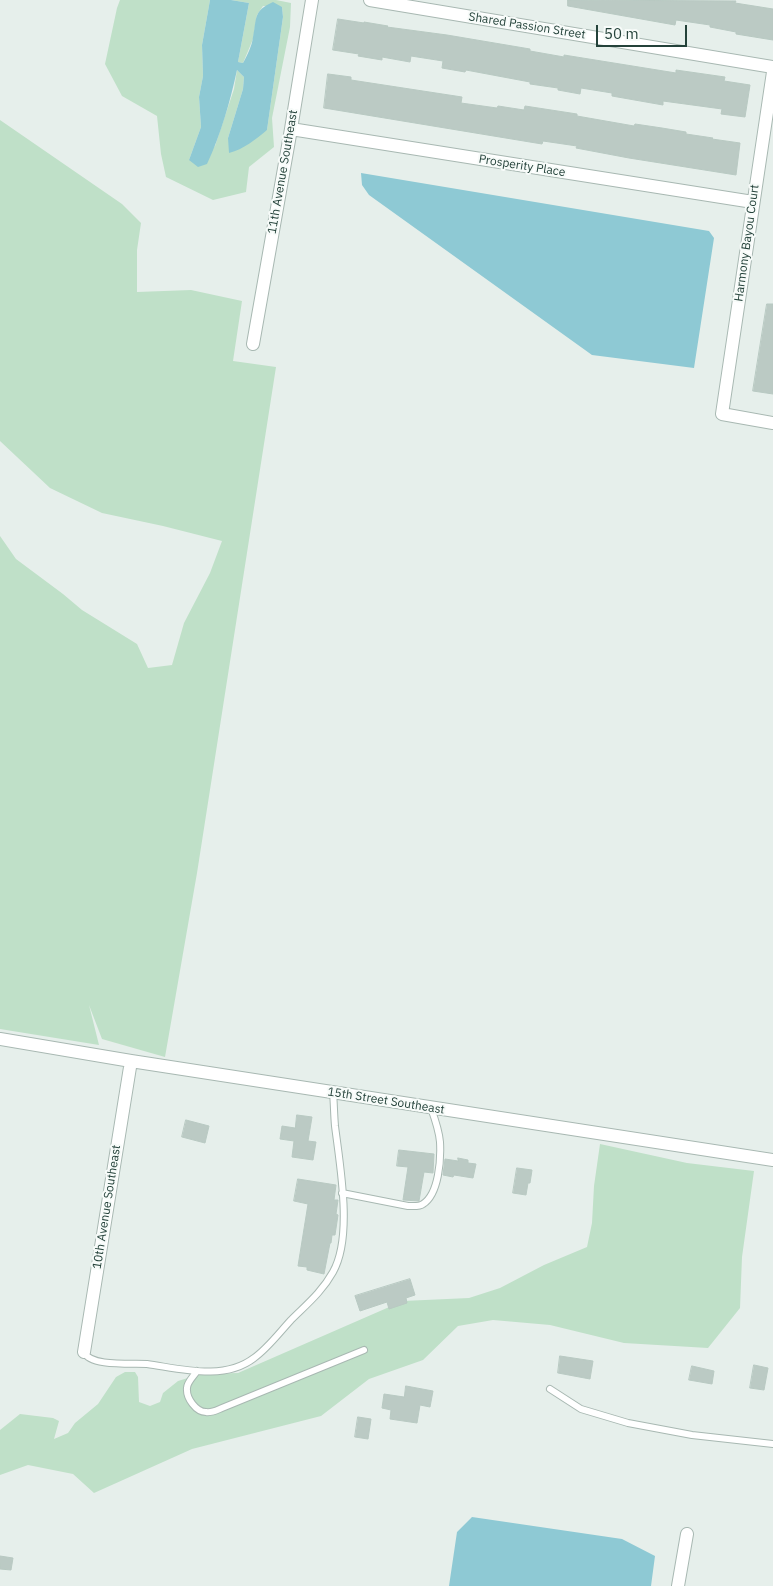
<!DOCTYPE html>
<html>
<head>
<meta charset="utf-8">
<style>
	body { margin:0 }
	#map { position:relative; width:773px; height:1586px; overflow:hidden; background:#e6efeb; font-family:"IBM Plex Sans",sans-serif }
	canvas { display:block }
	.scale { position:absolute; left:596px; top:25px; width:91px; height:22px; box-sizing:border-box; border:2px solid #24423a; border-top:0; padding-left:6px; font-size:15px; line-height:18px; white-space:nowrap; color:#24423a; -webkit-text-stroke:4px #f7fbf9; paint-order:stroke }
</style>
</head>
<body>
<div id="map">
<canvas width="773" height="1586"></canvas>
<div class="scale">50 m</div>
</div>
<script>
const context = document.querySelector('canvas').getContext('2d');
context.lineJoin = 'round';
function paint(path, color) {
  context.fillStyle = color;
  context.fill(path, 'evenodd');
}
function strokePath(path, color, width, dash) {
  context.strokeStyle = color;
  context.lineWidth = width;
  context.lineCap = dash ? 'butt' : 'round';
  context.setLineDash(dash || []);
  context.stroke(path);
}
function label(font, color, halo, rows, align = 'center') {
  context.font = font + ' "IBM Plex Sans",sans-serif';
  context.lineWidth = 4;
  context.setLineDash([]);
  context.textBaseline = 'middle';
  context.strokeStyle = halo;
  context.fillStyle = color;
  for (const [text, x, y, turn = 0] of rows) {
    context.save();
    context.translate(x, y);
    context.rotate((+turn || 0) * Math.PI / 180);
    context.textAlign = isNaN(turn) ? turn : align;
    if (halo) context.strokeText(text, 0, 0);
    context.fillText(text, 0, 0);
    context.restore();
  }
}
paint(new Path2D(`
	M120,0H210L202,45L203,76L199,97L201,127L189,160L215,146L234,89L237,70L244,77L243,89L228,138L267,130L283,17L282,7L263,6L257,15L253,39L243,63L238,62L249,3L231,0H276L291,3L290,27L272,118L274,147L249,167L246,192L213,200L166,177L161,154L157,116L122,96L105,64L117,8Z
	M0,120L122,204L141,223L137,250V292L191,290L242,301L233,361L276,367L197,873L165,1057L102,1039L89,1005L99,1045L0,1029V536L16,559L63,594L82,610L137,644L148,668L172,665L184,623L210,573L222,541L163,526L102,513L50,488L0,441Z
	M600,1144L687,1163L754,1171L742,1257L740,1308L708,1348L624,1343L550,1325L493,1320L458,1326L423,1360L369,1379L321,1416L192,1449L94,1493L73,1474L28,1465L0,1475V1430L20,1414L53,1418L59,1421L54,1439L68,1433L75,1423L98,1404L116,1377L125,1372H135L138,1377L139,1402L150,1406L160,1402L163,1393L178,1381L201,1374L238,1373L403,1301L469,1298L500,1288L544,1265L587,1247L592,1223L594,1186Z`), '#bfe0c8');
paint(new Path2D(`
	M210,0H231L249,3L238,62L243,63C247,56 252,46 253,37C257,18 253,11 273,2L282,7L283,17L267,130C255,140 244,149 229,153L228,138L243,89L244,77L237,70C230,102 221,134 207,164L198,167L189,160L201,127L199,97L203,76L202,45Z
	M361,173L709,231L714,238L694,368L592,355L369,195L362,185Z
	M472,1517L622,1539L655,1556L651,1586H449L457,1532Z`), '#8ec9d4');
const building = new Path2D(`
	M568,0L736,1L735,3L773,9V40L736,34V32L710,27V25L676,20L675,25L568,6Z
	M338,19L364,23V22L388,26L387,27L447,35L530,49V51L564,57V55L676,73V70L725,77L724,81L750,85L745,117L721,114L722,109L663,101V105L612,96V93L581,88L580,94L558,90V88L530,84V82L466,70L465,72L442,68L443,61L411,56L410,62L382,57V60L358,56L359,54L333,50Z
	M328,74L351,77V80L462,97L461,103L497,108L498,106L524,110L525,106L577,114V116L634,126L635,124L662,128L686,132V134L713,138L712,139L740,143L736,175L629,158L576,148L577,146L543,141L542,144L324,108Z
	M767,304H773V394L753,391Z
	M297,1115L312,1117L308,1141L316,1142L313,1160L292,1157L294,1141L280,1139L282,1126L295,1128Z
	M186,1120L209,1126L205,1143L182,1137Z
	M399,1150L434,1154L433,1173L424,1172L419,1201L403,1200L408,1167L397,1166Z
	M458,1158L468,1160V1163L476,1164L473,1178L454,1175L453,1177L443,1175L445,1159L458,1161Z
	M517,1168L532,1170L530,1183H528L526,1195L513,1193Z
	M298,1179L336,1185L334,1200H338L336,1214L338,1215L335,1235H332L331,1243H330L324,1274L307,1270V1267L298,1266L308,1204L294,1201Z
	M410,1279L415,1295L406,1298L407,1303L389,1309L387,1302L360,1311L355,1296Z
	M560,1356L593,1361L590,1379L558,1373Z
	M754,1365L768,1368L764,1390L750,1388Z
	M692,1366L714,1371L712,1384L689,1380Z
	M406,1386L433,1391L430,1407L420,1405L417,1423L390,1419L391,1410L382,1408L384,1394L404,1397Z
	M358,1417L371,1419L368,1439L355,1437Z
	M0,1556L13,1558L11,1570L0,1569Z`);
paint(building, '#bbcac4');
strokePath(building, '#b8c9c2', 1);
const service = new Path2D(`
	M342,1193L408,1206C413,1206 419,1207 423,1204C439,1194 441,1159 440,1142C439,1130 435,1119 431,1108
	M84,1352C90,1367 132,1363 147,1364C182,1369 224,1381 254,1358C268,1348 279,1333 291,1320C306,1305 322,1292 333,1272C353,1237 340,1166 335,1126C334,1115 334,1104 333,1092
	M197,1371C194,1376 187,1382 187,1388C186,1398 196,1412 206,1412C212,1413 217,1410 222,1408L364,1350
	M550,1389L581,1409L628,1423L692,1435L773,1444`);
const minor = new Path2D(`
	M370,0L773,67
	M773,72L722,414L773,423
	M291,129L753,202
	M253,344L291,129L312,0
	M0,1039L131,1061L773,1160
	M84,1352L131,1061
	M678,1586L687,1534`);
strokePath(service, '#a8b8b2', 8);
strokePath(minor, '#a8b8b2', 14);
strokePath(service, '#fff', 6);
strokePath(minor, '#fff', 12);
label('12px', '#24423a', '#f7fbf9', [
	["Shared Passion Street",527,26,9],
	["Prosperity Place",522,166,9],
	["11th Avenue Southeast",283,172,-80],
	["Harmony Bayou Court",747,243,-82],
	["15th Street Southeast",386,1101,9],
	["10th Avenue Southeast",107,1207,-81]
]);
</script>
</body>
</html>
